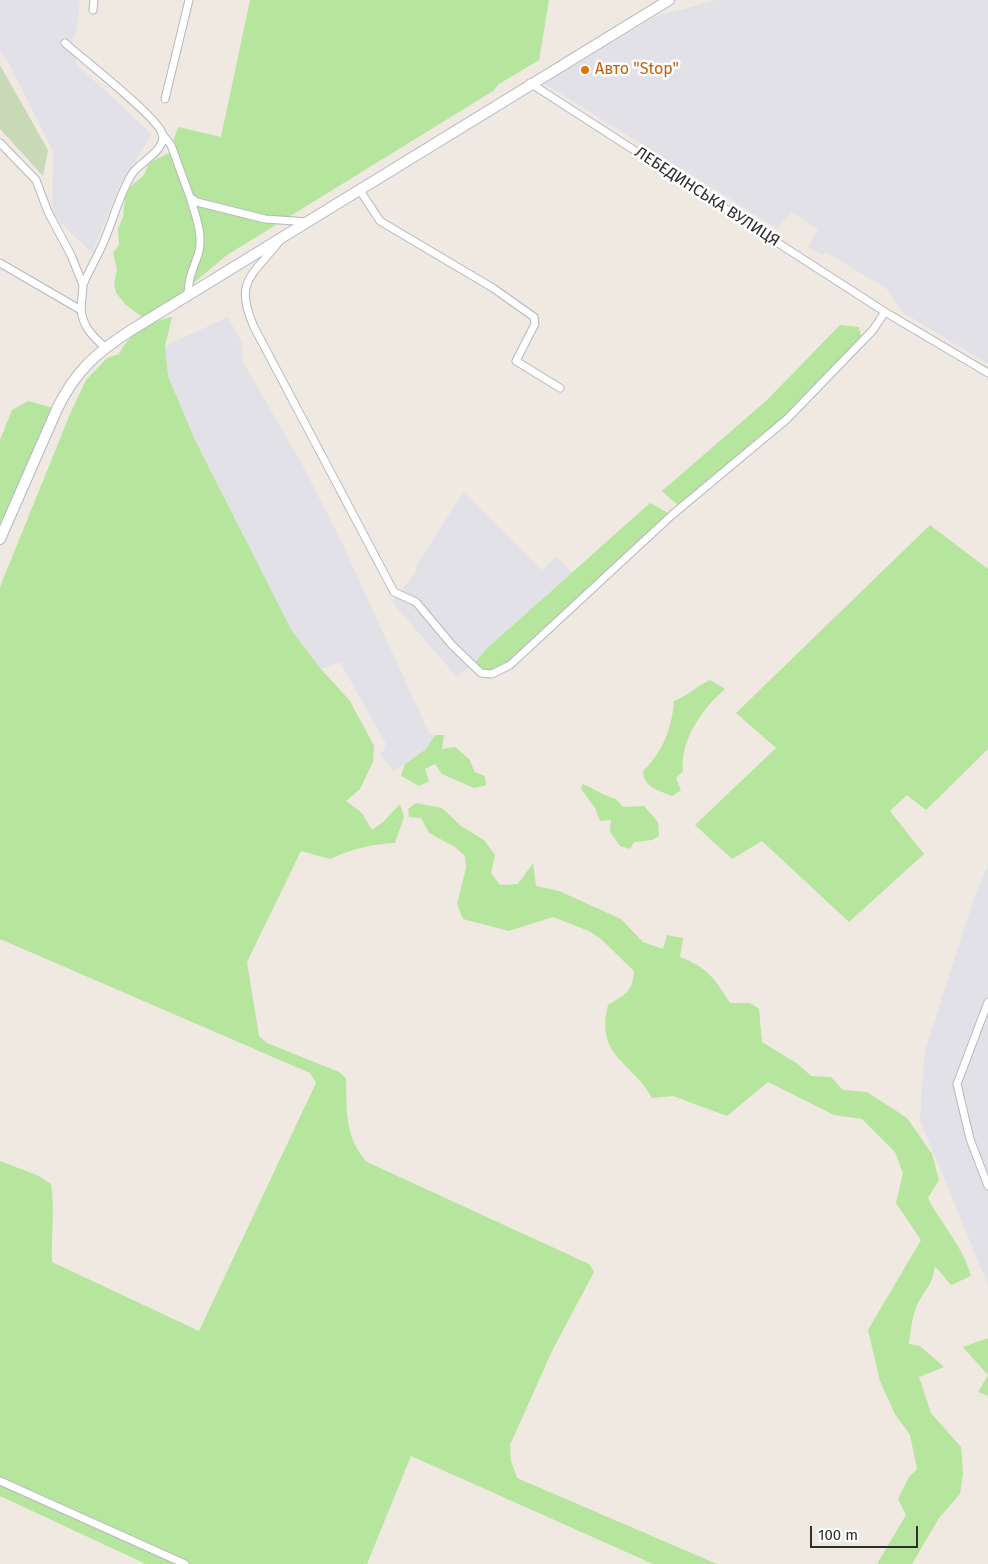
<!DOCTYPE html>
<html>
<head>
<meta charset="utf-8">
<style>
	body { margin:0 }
	#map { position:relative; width:988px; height:1564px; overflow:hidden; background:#efe9e1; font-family:"Fira Sans",sans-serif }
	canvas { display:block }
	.scale { position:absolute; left:810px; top:1526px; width:108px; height:22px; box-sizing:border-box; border:2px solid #2e2e2e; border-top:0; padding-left:6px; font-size:15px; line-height:18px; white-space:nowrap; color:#2e2e2e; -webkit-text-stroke:4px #fff; paint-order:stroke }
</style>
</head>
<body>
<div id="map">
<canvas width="988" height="1564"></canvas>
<div class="scale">100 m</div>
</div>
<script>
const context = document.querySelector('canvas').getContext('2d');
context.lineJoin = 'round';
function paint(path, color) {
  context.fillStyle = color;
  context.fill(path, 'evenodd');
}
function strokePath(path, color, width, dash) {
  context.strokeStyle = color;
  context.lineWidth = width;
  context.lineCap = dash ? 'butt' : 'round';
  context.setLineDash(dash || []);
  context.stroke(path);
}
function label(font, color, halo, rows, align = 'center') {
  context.font = font + ' "Fira Sans",sans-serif';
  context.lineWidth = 5;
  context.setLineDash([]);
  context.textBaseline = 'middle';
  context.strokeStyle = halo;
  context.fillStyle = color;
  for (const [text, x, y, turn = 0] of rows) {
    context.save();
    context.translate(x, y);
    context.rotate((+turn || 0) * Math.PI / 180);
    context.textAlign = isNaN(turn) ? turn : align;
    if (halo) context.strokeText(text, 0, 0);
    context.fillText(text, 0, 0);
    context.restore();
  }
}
paint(new Path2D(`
	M0,0H80L77,29L72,42L77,65L152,134L118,189L92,253L52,214L53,152L6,58L0,52Z
	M717,0H988V364L902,312L886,288L825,252L823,255L808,247L818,230L798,216L792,212L777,228L543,83L654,17Z
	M228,317L242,343L243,362L303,466L343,545L429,733L435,735L426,749L394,771L381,755L386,744L340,662L321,669L292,631L195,440L168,376L165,346Z
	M463,492L542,570L557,557L572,572L485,650L475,663L457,677L392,602L417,571L416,567Z
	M988,865V1285L920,1120L924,1054L974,898Z`), '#e3e1e8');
paint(new Path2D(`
	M250,0H549L539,60L499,84L493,91L227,255L166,306L142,317L126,305L116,293L114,283L117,270L113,253L119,245L118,229L123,217L125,198L130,187L144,175L149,163L169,153L178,127L221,137Z
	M172,317L165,346L168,376L195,440L292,631L321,669L350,701L374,746L373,762L360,789L346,801L362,813L372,830L383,822L400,804L404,817L395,843C372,844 351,849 330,859L301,851L247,962L259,1036L267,1043L339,1072L346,1078C347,1110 344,1137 367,1162L589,1264L594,1272L552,1351L510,1445L511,1461L517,1478L717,1564H653L411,1456L367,1564H146L0,1496V1161L39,1176L51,1184C55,1210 51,1236 52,1262L199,1331L316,1083L310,1073L0,939V587L70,414L86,380L107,358L119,354C129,333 150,321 172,317Z
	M840,325L859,327L862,341L787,419L681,508L662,491L767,400Z
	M28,401L57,409L0,539V440L12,410Z
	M650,503L670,514L509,663C498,668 483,676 475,663L485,650Z
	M930,525L988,569V749L926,810L907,795L890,811L924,854L849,922L762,841L732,859L695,825L776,748L736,713Z
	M710,680L725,689C702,709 680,740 683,771L676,778L681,790L672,796C657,789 645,789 643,771C663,752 672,728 674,701C687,696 697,686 710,680Z
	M435,735H444L442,749L455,747L469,759L475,772L485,776L486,785L474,788L442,774L435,764L425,769L429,781L419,786L401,776L405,764L426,749Z
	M583,784C595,789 604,796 616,799L623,807L644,806L658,822L659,836L652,840L634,842L630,849L620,846L610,832L611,820L600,821L595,808L581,789Z
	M416,803L442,808L461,826L484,840L495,855L491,873L500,885L518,884L533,863L536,886L559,891L621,919L643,942L663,949L667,935L683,938L680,957C707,967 715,979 730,1003H750L759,1009L762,1042L798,1064L811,1076L831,1077L843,1090L867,1092L907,1118L932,1154L939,1180L928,1198C942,1226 963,1246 971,1276L951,1285L935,1266C931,1287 929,1284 919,1301C912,1314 911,1330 909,1344L920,1346L944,1367L919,1377L931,1413L961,1447L963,1474L960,1494L939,1518L912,1564H877L906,1515L898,1499L909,1477L917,1469L910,1435L895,1414L880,1381L868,1330L921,1240L896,1203L903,1173L895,1152L862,1119L834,1115L768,1082L727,1116L673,1096L652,1098C632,1061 595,1057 608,1005C624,995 633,993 634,971L601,939L589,931L553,917L509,931L463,919L457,904L466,868L465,856L455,847L429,833L421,818L409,817L408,809Z
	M988,1338V1396L978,1392L988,1375L963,1347Z`), '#b6e59e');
paint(new Path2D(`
	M0,65L48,150L43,176L0,129Z`), '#c8d9b8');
const street = new Path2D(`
	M93,10L94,0
	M65,43C83,59 156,116 162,133C168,150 139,162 132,174C119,195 114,218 104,241C98,256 89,270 83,285
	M530,83L885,312L988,373
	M165,99L189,0
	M163,135L171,145L190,197L197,202L265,219L309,222
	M0,143L36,180L48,212L71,255L83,285L81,310
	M359,189L380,221L493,288L534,317L535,324L516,361L560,388
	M278,243C251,277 234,282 254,327L394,592L416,602L452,645L481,673L492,674L510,665L672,515L787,419L873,330L885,312
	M0,263L81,310C83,327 93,337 106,348
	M188,296C188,276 194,269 199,251C203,232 195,215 190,197
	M988,1002L957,1084L970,1139L988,1186
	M0,1481L185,1564`);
const secondary = new Path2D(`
	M0,539L57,409C75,371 98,351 133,329L669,0`);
strokePath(street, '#b4b7c1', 9);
strokePath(secondary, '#b4b7c1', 12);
strokePath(street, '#fff', 7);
strokePath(secondary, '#fff', 10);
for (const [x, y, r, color] of [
	[585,70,5,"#e8710a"]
]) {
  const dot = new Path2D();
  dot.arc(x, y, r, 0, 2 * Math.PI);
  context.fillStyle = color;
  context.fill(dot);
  strokePath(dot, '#fff', 2);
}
label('16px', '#c56008', '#fff', [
	["Авто \"Stop\"",595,70]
], 'left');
label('16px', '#2e2e2e', '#fff', [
	["ЛЕБЕДИНСЬКА ВУЛИЦЯ",707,197,33]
]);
</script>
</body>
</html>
